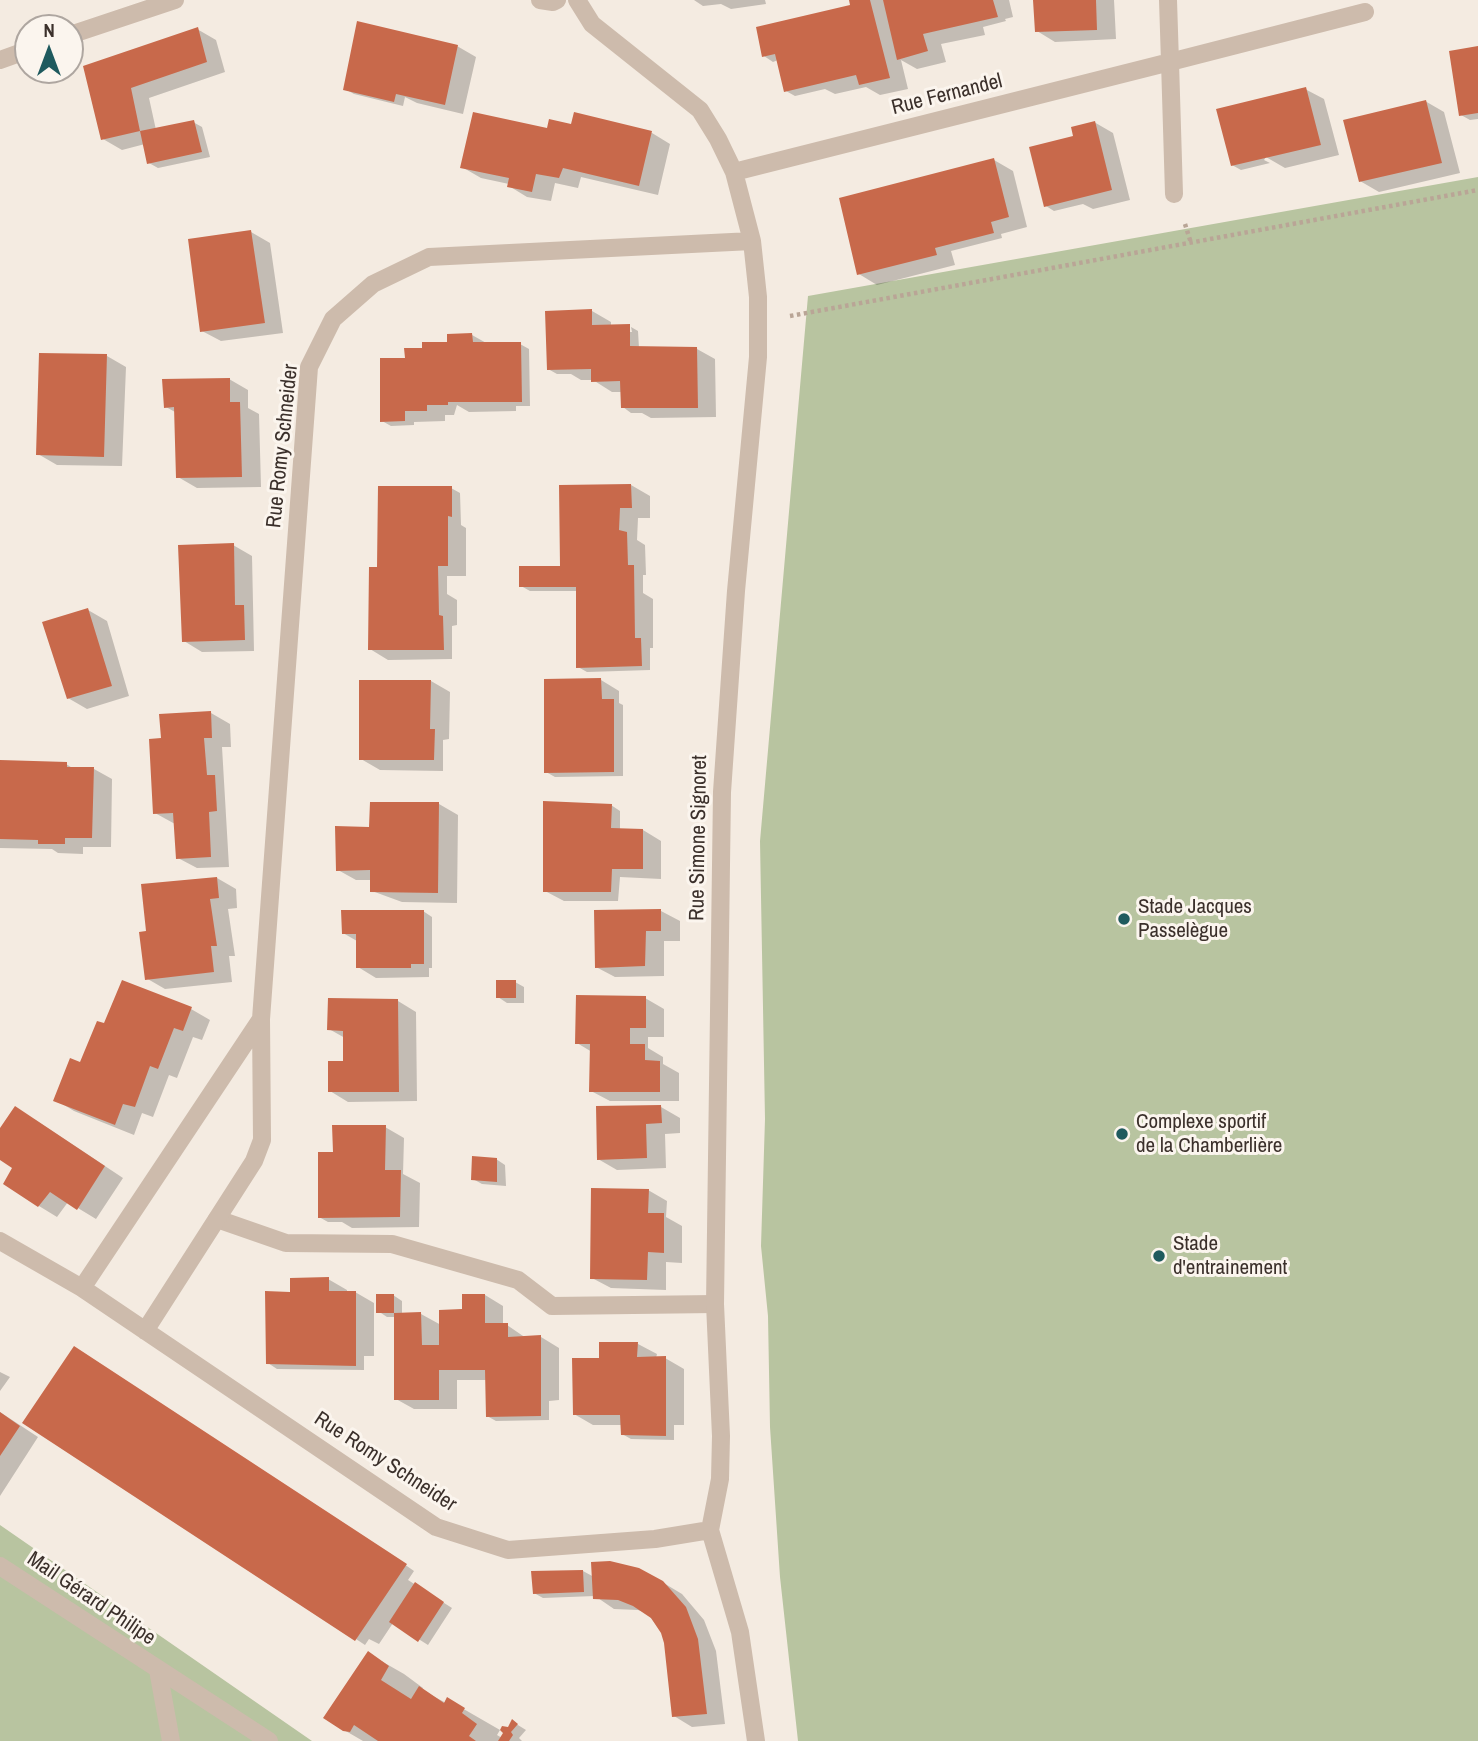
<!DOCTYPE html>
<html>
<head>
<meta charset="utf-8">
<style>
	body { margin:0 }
	#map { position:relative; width:1478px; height:1741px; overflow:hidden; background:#f4ebe1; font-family:"Archivo Narrow",sans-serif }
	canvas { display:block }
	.north { position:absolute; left:14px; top:14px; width:70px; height:70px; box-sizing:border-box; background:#fbf5ee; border:2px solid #aea6a0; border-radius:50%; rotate:0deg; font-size:19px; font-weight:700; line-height:28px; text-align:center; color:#3b302b }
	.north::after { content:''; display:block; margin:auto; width:24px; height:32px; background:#1f5a5e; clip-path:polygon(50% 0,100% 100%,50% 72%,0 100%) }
</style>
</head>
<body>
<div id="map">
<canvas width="1478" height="1741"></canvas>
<div class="north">N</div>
</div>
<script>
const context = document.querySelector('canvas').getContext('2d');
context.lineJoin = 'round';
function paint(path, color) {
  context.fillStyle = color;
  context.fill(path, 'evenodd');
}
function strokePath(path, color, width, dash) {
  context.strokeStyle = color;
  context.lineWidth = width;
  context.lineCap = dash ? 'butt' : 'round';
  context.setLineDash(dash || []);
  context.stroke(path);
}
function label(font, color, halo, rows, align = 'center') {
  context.font = font + ' "Archivo Narrow",sans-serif';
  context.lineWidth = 6;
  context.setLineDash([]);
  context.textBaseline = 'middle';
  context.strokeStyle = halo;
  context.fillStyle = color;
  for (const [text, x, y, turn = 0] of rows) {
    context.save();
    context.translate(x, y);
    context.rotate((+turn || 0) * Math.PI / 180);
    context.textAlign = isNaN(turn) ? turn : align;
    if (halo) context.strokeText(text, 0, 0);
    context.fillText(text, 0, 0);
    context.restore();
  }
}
paint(new Path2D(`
	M1478,177V1741H798L780,1577L770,1427L768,1316L761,1246L765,1119L760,841L808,296Z
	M0,1525L312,1741H0Z`), '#b8c4a0');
paint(new Path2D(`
	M765,0L766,4L731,9L721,4L703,6L694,0Z
	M851,0H1009L1013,17L1005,19L1006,21L983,27L985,35L941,44L946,62L917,69L901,60L908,89L880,95L866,87L835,94L825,89L795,96L786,91L778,60L773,62L764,56L852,6Z
	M1035,0H1114L1116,39L1055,42L1037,31Z
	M197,29L216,40L225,72L149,98L156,130L193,122L202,127L210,157L158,168L149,163L145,144L122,150L103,139L85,68Z
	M457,46L476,57L463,114L417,103L405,97L403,106L354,94L345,89Z
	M1478,48V119L1470,120L1461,115Z
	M1305,89L1324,99L1339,155L1285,168L1266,157L1264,160L1270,163L1241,170L1232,165Z
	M1425,101L1444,112L1460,173L1379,192L1360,181Z
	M576,114L652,133L670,144L658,195L581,177L578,188L555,183L551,201L527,197L509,186V184L481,178L462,167L548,130L572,126Z
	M1094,122L1113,133L1130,200L1093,209L1083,204L1054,211L1046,206L1075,137Z
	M994,160L1013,171L1027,227L1001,234L1002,238L951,251L955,265L877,285L859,274Z
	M251,232L270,243L283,333L221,341L202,331Z
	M592,311L611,322V326L628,332H632L631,327L638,331L639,348L697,349L715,359L716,417L651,418L642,413H631L623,407L622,392H612L593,380H581L571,374H557L548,369L547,312Z
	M472,335L488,344H520L529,349L530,406H516V411L469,412L457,405L454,415H445V421L414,422V425L391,426L382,421L406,359L422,350Z
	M107,356L126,367L122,466L57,465L38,454Z
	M229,379L248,390V408L259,414L261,487L197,488L178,477L175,412L166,407Z
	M631,485L650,496V518H638L637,540L645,545L646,575H643V593L653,599V648H650V670L587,672L578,667V591H530L521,586L562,568Z
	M451,488L460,493L461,525L466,528V576H447V594L457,600V625L452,626V659L388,660L370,649L379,569Z
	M233,545L252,556L254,651L202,652L184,641Z
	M88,610L107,621L129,696L87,709L68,698Z
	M601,680L619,691V703L623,705V776L555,777L546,772Z
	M431,681L450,692L449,739L443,740V771L380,770L361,759Z
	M211,713L230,724L231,747H222L229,867L197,868L178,858L175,824L155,813L163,740Z
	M0,762L66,764L74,769H94L112,779L111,847H83V854L58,853L52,849L0,848Z
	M439,804L458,815L457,903L402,902L372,891V880H356L338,870L371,829Z
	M611,805L620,811V829L643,830L661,841V879L620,877L618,901H564L545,891Z
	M217,878L236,889L237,908L228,909L235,956H229L232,982L165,989L146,978L148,933Z
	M423,911L432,917V968H429V977L376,978L358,967L357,941L343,933Z
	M661,911L680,921V941H664V976L615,977L596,967Z
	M123,982L191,1009L210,1020L202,1040L193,1037L177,1078L169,1075L153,1117L142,1113L134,1135L74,1111L56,1100L81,1064L105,1025Z
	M515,982L524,987V1003H507L498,997Z
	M645,998L664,1009V1037H648V1048L663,1057V1064L679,1073V1101H610L591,1091L592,1052L577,1043Z
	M398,1001L416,1012L417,1101L348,1102L330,1091L345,1063V1038L329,1029Z
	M661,1107L680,1118V1133L665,1134L666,1168L617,1170L598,1159Z
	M34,1119L123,1178L96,1219L68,1202L57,1217L39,1206L15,1168L0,1158V1131Z
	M385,1127L404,1138L403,1174L420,1183L419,1227L352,1228L342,1222H328L319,1217L335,1154Z
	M496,1159L505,1165L506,1186L482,1184L473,1179Z
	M648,1190L667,1201L666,1217L682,1226V1263L666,1262V1290L611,1288L592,1278Z
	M328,1279L347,1290V1292H355L374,1303V1356H364V1370L277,1369L268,1363L292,1294Z
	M393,1295L402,1301V1314H421L441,1325L485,1295L503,1306V1325H507L526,1338L541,1337L559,1348V1400L549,1401V1420L496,1421L487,1416V1380H457V1409H414L396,1399V1317H387L378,1311Z
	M601,1344H638L657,1354L656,1358H665L684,1369V1425H674V1440L631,1439L622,1434V1425H593L574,1414L601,1359Z
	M0,1372L10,1377L0,1391Z
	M0,1412L38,1437L0,1496Z
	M404,1564L414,1571L408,1580L452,1608L428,1645L393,1623L379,1644L369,1639L365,1645L356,1639Z
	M583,1571L594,1577L662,1582L682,1594L704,1620L716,1651L725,1724L692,1727L674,1716L666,1643L662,1632L647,1613L638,1610L614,1609L595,1596L543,1598L534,1593Z
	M369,1654L404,1674L423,1688L422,1690L446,1703L448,1700L500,1730L497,1735L502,1738L513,1722L526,1730L519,1738L522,1741H363L344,1730Z`), '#0003');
paint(new Path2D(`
	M849,0H870L890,78L859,85L856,75L784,92L775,54L762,57L756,27L850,5Z
	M883,0H993L998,17L923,34L928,51L897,60Z
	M1033,0H1096L1097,30L1035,32Z
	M357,21L458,45L445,105L396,94L394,102L343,90Z
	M198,27L207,62L131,88L140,131L101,140L83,66Z
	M1478,46V113L1459,116L1449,51Z
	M1306,87L1321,145L1231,166L1216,109Z
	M1426,100L1442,163L1359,182L1343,120Z
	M473,112L547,128L549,119L571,124L574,112L652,131L639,186L563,168L559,178L536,174L532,192L507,187L509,178L460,168Z
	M194,120L202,152L147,164L140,131Z
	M1095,121L1112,190L1044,207L1029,147L1073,136L1071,127Z
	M994,158L1009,217L991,222L994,233L935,248L937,255L857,275L839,198Z
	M251,230L265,323L200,332L188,239Z
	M592,309V325L630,324V346L697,347L698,408H621L620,381L591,382V369L547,370L545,311Z
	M472,333L473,342H521L522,402H448V405H427V411H405V421L380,422V358H405L404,348H422V342H447V334Z
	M39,353L107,354L104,457L36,455Z
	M230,378V402H240L242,477L176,478L174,407L164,408L162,379Z
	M631,484L632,508H620L619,530L627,532L628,565H634L635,638H641L642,666L576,668V587H519V566H560L559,485Z
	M378,486H452V517L448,516V566H438L439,615L443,616L444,650H368L369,567H377Z
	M234,543L235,605H244L245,640L182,642L178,545Z
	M88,608L112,686L67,699L42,622Z
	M601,678L602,699H614V772L544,773V679Z
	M359,680H431L430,729H435L434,760H359Z
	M211,711L212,738H204L207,775H215L217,811L209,812L211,857L176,859L173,813L153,814L149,739L161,738L159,714Z
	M0,760L67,762V767H94L92,838H65V844H38V840L0,839Z
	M543,801L612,804L611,828L643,829V869H612L611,892H543Z
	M370,802H439L438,893L370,892V870L336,871L335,826L369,827Z
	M217,877L219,898L210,899L217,946H211L214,972L145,980L139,932L146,931L141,884Z
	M661,909V931H646L645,966L595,968L594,910Z
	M341,910H424V964H411V968H356V934H342Z
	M122,980L192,1007L183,1031L174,1028L158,1069L150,1066L135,1107L123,1104L115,1125L53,1101L70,1058L80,1062L97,1021L104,1023Z
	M496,980H516V998H496Z
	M576,995L646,996V1028H630V1044H645V1060L660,1061V1092H589L590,1044H575Z
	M328,998L398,999L399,1092H328V1061H343V1031L327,1030Z
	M661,1105L662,1123L646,1124L647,1158L597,1160L596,1106Z
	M15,1106L105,1166L77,1210L50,1192L38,1207L3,1184L12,1168L0,1160V1128Z
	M332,1125H386L385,1170H401L400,1217L318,1218V1152H333Z
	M472,1156L497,1158V1182L471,1180Z
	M591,1188L649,1189L648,1213H664V1253L648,1252L647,1280L590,1279Z
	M329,1277V1291H356V1366L266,1364L265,1291L290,1292V1278Z
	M376,1294H394V1313H376Z
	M462,1294H485V1323H508V1337L541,1335V1416L486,1417L485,1370H439V1400H394V1313L421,1312L422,1345H439V1310L462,1309Z
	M599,1342H638L637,1357L666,1356V1436L621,1435L620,1415H573L572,1358H599Z
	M74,1346L407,1564L355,1641L22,1423Z
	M0,1412L20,1426L0,1456Z
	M610,1561L639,1568L663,1581L686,1607L698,1639L707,1714L672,1717L664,1643L661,1633L651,1618L633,1606L618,1600L593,1599L591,1562Z
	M583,1570L584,1592L533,1594L531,1571Z
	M415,1582L444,1602L418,1642L389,1622Z
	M368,1651L389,1666L381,1680L411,1699L419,1686L444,1703L447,1697L465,1708L462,1713L477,1724L469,1736L476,1741H378L354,1725L350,1732L343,1731L323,1718Z
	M512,1719L518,1724L511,1732L513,1735L509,1741H498L503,1733L500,1730L502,1726L508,1727Z`), '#c8694b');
strokePath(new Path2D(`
	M1185,224L1191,243
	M790,316L1478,190`), '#b9a596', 4.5, [3.5, 3.5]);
strokePath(new Path2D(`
	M217,1219L286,1243L392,1244L518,1280L552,1306L715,1304`), '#cdbbac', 18);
strokePath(new Path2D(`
	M0,1566L269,1741
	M158,1670L171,1741`), '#cdbbac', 18);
strokePath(new Path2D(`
	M540,0L553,2L557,0
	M577,0L592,24L700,110L718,139L734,172L752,241L758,297V357L736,591L722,792L715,1304L721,1436L720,1479L710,1530L740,1632L756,1741
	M70,35L175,0
	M0,60L28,50
	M734,172L1170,62L1168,0
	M1174,194L1170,62L1365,12
	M0,1241L82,1288L436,1527L508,1550L655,1539L710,1530
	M82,1288L261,1019
	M145,1331L254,1161L262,1140L261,1019L309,367L333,319L373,284L429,257L752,241`), '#cdbbac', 18);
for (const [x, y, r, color] of [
	[1124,919,7,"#1f5a5e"],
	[1122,1134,7,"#1f5a5e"],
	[1159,1256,7,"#1f5a5e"]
]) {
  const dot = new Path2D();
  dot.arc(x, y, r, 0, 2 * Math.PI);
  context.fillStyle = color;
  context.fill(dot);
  strokePath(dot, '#fbf5ee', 2.5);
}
label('21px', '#3b302b', '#fbf5ee', [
	["Rue Fernandel",947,95,-14],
	["Rue Romy Schneider",283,446,-84],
	["Rue Simone Signoret",699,838,-89],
	["Rue Romy Schneider",385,1462,33],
	["Mail Gérard Philipe",91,1599,34]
]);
label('21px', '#3b302b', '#fbf5ee', [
	["Stade Jacques",1138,907],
	["Passelègue",1138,931],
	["Complexe sportif",1136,1122],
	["de la Chamberlière",1136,1146],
	["Stade",1173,1244],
	["d'entrainement",1173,1268]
], 'left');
</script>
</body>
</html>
